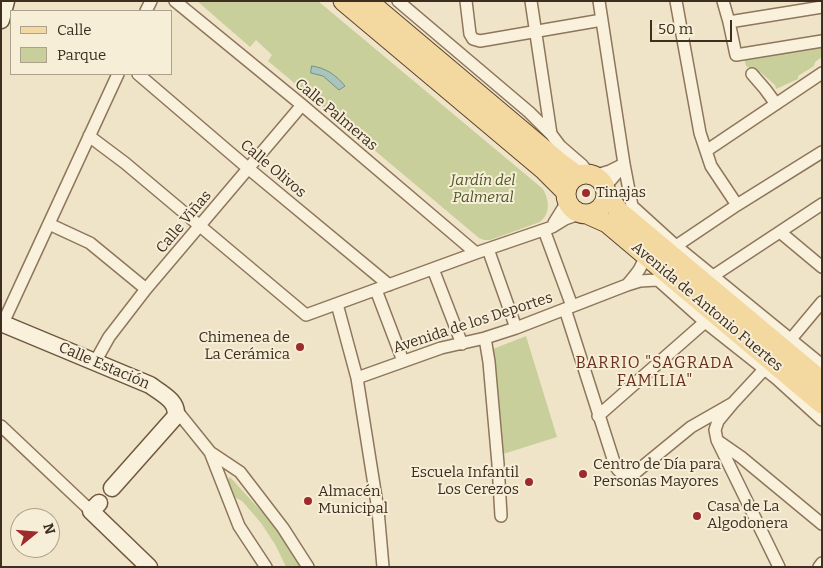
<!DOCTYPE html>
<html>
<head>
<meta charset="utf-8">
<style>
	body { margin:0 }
	#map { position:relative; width:823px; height:568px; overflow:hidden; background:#f0e4c8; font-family:Bitter,serif }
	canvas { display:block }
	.frame { position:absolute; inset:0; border:2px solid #3d2e20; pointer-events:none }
	.legend { position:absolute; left:10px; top:10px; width:162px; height:65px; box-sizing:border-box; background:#f7eed8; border:1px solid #ada18e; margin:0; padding:6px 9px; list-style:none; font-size:15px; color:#3d2e20 }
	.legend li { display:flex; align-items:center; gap:10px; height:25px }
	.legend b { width:25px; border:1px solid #ada18e }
	.north { position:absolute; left:10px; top:508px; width:50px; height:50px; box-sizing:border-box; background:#f7eed8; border:1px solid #ada18e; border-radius:50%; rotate:73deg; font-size:14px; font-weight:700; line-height:20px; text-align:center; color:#3d2e20 }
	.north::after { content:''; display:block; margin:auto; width:18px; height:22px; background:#9e2a2b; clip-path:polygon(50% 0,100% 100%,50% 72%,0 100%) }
	.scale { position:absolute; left:650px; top:20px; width:82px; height:22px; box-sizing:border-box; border:2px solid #3d2e20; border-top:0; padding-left:6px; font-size:15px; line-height:18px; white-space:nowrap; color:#3d2e20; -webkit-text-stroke:4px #f7eed8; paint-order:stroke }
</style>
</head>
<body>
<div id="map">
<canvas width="823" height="568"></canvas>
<div class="frame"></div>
<ul class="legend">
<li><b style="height:6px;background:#f3d9a0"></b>Calle</li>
<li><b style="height:14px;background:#c9cf9b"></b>Parque</li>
</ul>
<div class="north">N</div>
<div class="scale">50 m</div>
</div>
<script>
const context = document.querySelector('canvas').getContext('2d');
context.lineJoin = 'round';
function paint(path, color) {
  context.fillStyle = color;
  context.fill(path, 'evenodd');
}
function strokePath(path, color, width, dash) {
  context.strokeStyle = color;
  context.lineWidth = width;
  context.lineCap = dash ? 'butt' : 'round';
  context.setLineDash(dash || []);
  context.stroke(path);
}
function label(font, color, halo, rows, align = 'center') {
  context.font = font + ' Bitter,serif';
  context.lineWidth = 4;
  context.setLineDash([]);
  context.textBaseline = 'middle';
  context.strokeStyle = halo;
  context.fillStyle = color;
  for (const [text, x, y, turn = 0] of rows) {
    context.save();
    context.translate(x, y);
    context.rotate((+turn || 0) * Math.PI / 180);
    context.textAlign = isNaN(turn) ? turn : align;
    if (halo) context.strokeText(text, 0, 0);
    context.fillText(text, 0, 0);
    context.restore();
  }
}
paint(new Path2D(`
	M197,1H318L543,189C549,200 551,213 540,222L490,240H484L479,238L268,61L272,55L256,40L250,47Z
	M822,45V57L815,62L814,66L798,76V79L776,89L775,85L760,72H757L746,66L744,58Z
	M526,336L557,437L500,455L493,349Z
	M230,477L261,511L293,551L302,564L301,567H286L276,546L261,523L242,501L236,498L229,485L228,479Z`), '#c9cf9b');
const water = new Path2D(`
	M312,66C326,68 336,75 345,86L339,90L323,76L311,73Z`);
paint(water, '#a9c4bc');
strokePath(water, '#6f938a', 1);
const street = new Path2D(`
	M175,1L302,105L476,253
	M398,1L529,112L551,134L560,146L582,165L589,174
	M466,1L470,34L473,39L480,41L602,20
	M531,1L551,134
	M599,1L624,164L632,206L676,246L822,365
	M676,1L700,133L711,166L737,205
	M723,1L729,22L736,55L822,41
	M146,11L151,1
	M729,22L822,7
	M138,74L249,169L389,285
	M752,74L765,89L776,104
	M89,136L125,163L306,315L476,253L552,227L565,219L579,214
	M706,151L822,73
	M594,176L610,171L624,164
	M605,187L622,167
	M554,223L567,202
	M49,224L90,243L146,289
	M544,230L572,306
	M780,232L822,267
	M676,246L737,205L822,152
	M488,249L516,328
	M433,269L462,344
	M713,276L822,204
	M658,280L705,322L777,379L822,420
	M627,285C636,274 642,269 645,255
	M376,290L403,361
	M337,304L357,378L378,510L383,567
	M565,309L615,465C620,475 626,476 636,472L691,427L733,403
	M3,323L118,74
	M485,338L489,362L498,464L501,516
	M786,345L822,302
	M95,362L109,337L146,289L302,105
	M771,362L733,403L718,421L715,430L717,440L779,567
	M357,378L441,348L485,338L516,328L627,285L640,281L673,279
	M177,411L210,452L239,526L266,567
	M598,416L705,322
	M1,426L91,511
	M718,441L741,457L822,524
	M210,452L240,472L283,528L308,567
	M819,567L822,563`);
const secondary = new Path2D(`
	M1,20L6,1
	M1,323L150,385C161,393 180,402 175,417L112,488
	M99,503L91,511L149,567`);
const primary = new Path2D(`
	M343,1L544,170L566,192
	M368,1L558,161L578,176
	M566 194a20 20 0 1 1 40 0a20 20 0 1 1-40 0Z
	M606,194L620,212L822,381
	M589,215L607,223L822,404`);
strokePath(street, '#8d765c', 14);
strokePath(secondary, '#6f573f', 19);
strokePath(primary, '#5b4430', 21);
strokePath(street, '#faf1dc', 11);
strokePath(secondary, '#faf1dc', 16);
strokePath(primary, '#f3d9a0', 19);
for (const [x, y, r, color] of [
	[586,193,5,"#9e2a2b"],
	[300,347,5,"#9e2a2b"],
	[583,474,5,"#9e2a2b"],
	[529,482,5,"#9e2a2b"],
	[308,501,5,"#9e2a2b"],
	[697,516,5,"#9e2a2b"]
]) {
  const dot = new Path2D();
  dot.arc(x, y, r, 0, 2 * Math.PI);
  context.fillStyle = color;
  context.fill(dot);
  strokePath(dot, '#f7eed8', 2);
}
label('15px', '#3d2e20', '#f7eed8', [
	["Calle Palmeras",336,115,40],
	["Calle Olivos",273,169,40],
	["Calle Viñas",184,222,-50],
	["Avenida de Antonio Fuertes",707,307,40],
	["Avenida de los Deportes",473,323,-18],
	["Calle Estación",104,366,23]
]);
label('italic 15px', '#4d5a26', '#f7eed8', [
	["Jardín del",483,181],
	["Palmeral",483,198]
]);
label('15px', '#3d2e20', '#f7eed8', [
	["Tinajas",596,193],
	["Chimenea de",290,338,"right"],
	["La Cerámica",290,355,"right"],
	["Centro de Día para",593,465],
	["Personas Mayores",593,482],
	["Escuela Infantil",519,473,"right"],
	["Los Cerezos",519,490,"right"],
	["Almacén",318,492],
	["Municipal",318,509],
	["Casa de La",707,507],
	["Algodonera",707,524]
], 'left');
context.letterSpacing = '1px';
label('16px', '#6b2e1e', '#f7eed8', [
	["BARRIO \"SAGRADA",655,364],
	["FAMILIA\"",655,382]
]);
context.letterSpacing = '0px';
</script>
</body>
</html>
